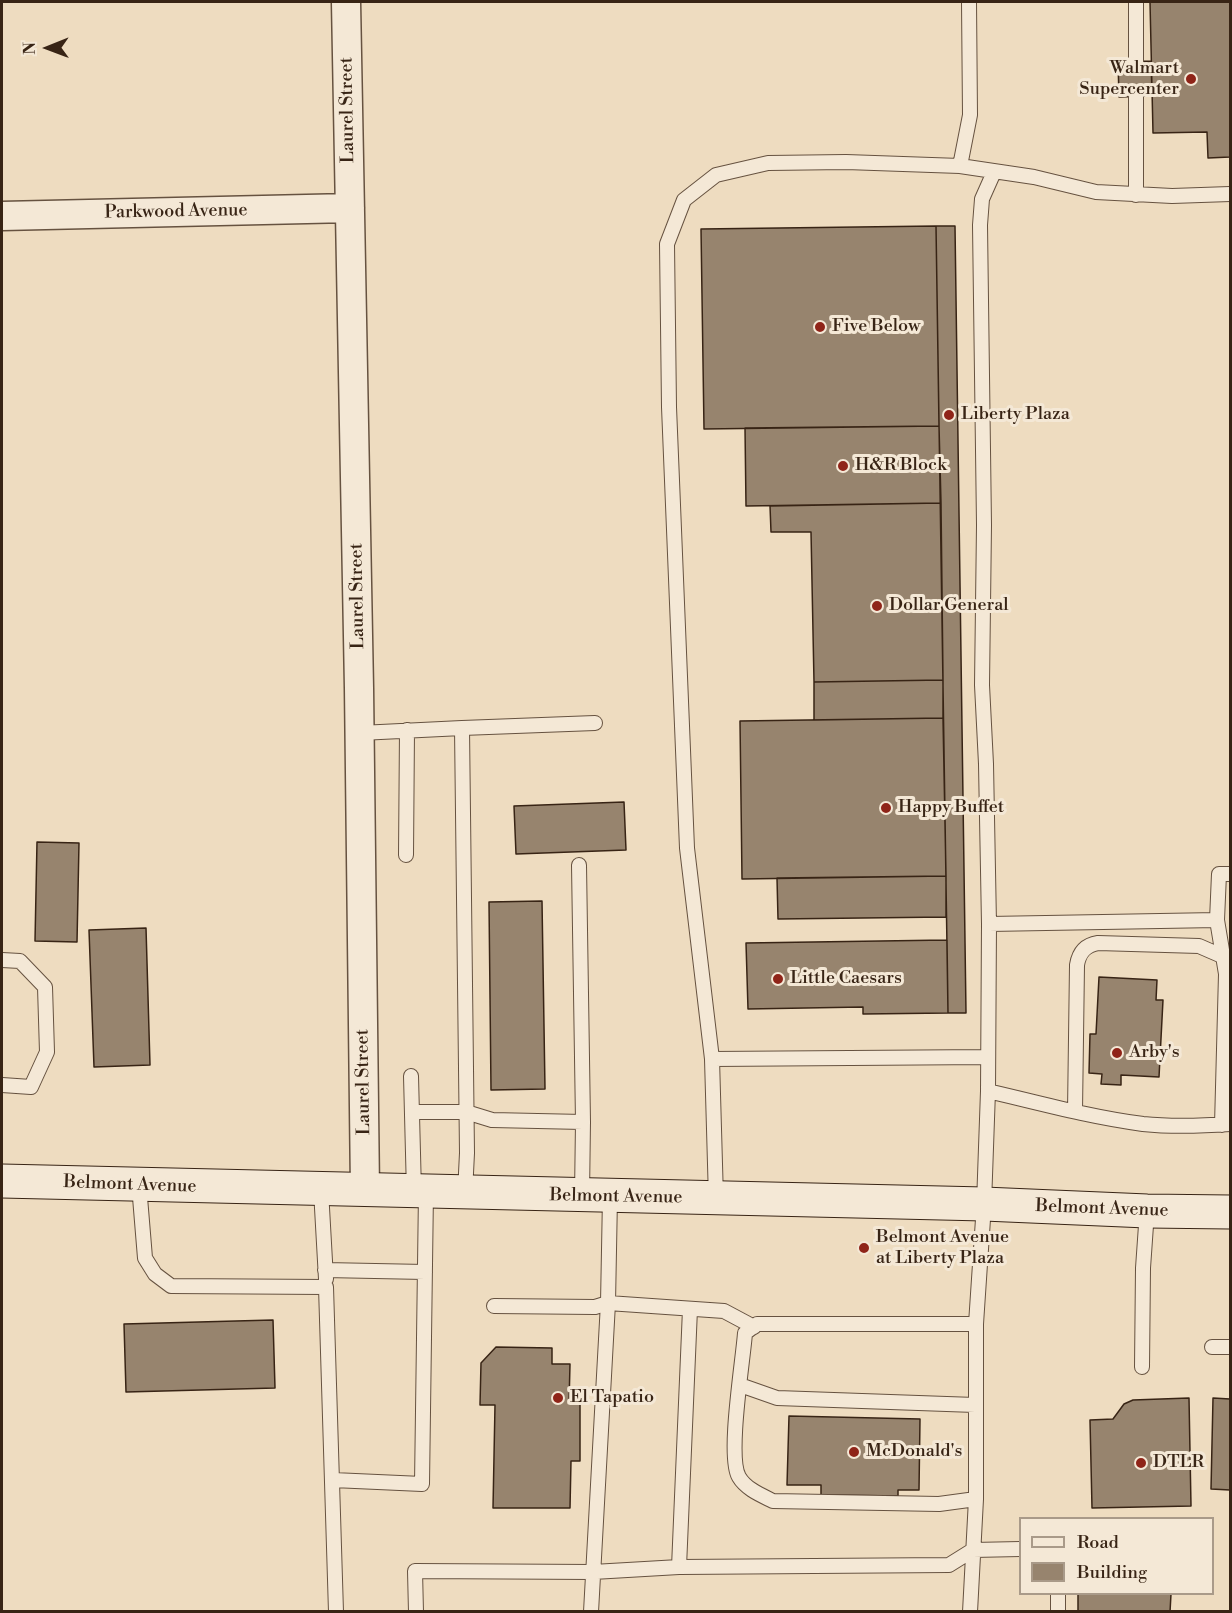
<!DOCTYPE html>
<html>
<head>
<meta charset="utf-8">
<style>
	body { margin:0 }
	#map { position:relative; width:1232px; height:1613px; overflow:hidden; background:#eedcc0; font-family:"Libre Bodoni",serif }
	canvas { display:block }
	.frame { position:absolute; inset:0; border:3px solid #382415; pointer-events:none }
	.legend { position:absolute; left:1019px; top:1517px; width:195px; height:78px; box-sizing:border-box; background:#f4e8d6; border:2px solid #a99a89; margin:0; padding:8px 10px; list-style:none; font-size:18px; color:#382415 }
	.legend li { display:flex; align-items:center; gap:12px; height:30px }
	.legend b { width:30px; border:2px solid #a99a89 }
	.north { position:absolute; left:18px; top:18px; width:60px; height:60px; -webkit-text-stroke:4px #f4e8d6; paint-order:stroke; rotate:269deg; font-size:16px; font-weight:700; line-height:24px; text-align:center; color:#382415 }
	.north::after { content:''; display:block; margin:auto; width:21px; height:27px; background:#382415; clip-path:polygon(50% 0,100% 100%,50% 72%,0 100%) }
</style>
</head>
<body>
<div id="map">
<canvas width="1232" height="1613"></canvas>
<div class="frame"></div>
<ul class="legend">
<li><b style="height:8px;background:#f4e8d6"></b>Road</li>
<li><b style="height:16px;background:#97846e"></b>Building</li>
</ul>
<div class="north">N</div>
</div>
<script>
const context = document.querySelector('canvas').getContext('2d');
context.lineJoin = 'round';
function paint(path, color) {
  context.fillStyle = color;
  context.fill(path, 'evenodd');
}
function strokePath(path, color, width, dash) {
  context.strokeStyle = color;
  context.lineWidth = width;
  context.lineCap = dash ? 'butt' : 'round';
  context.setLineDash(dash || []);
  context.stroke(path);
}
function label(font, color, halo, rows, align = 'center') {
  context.font = font + ' "Libre Bodoni",serif';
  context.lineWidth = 6;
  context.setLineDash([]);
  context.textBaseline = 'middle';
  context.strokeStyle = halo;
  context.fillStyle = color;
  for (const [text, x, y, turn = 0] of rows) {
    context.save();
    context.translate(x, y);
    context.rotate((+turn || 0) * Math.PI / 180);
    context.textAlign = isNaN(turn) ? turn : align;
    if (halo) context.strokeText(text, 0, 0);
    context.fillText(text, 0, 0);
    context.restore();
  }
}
const building = new Path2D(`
	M1150,2H1230V157L1208,158L1207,132L1153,133Z
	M1151,61L1152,96L1119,97L1118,62Z
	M936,226H955L966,1013H948Z
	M936,226L939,426L704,429L701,229Z
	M939,426L941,503L746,506L745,428Z
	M941,503L943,680L814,682L811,532H771L770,506Z
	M943,680V718L814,720V682Z
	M943,718L946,876L742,879L740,721Z
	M624,802L626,850L516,854L514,806Z
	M37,842L79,843L77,942L35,941Z
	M946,876V917L778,919L777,878Z
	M542,901L545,1089L491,1090L489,902Z
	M146,928L150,1065L94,1067L89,930Z
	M947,940L948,1013L863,1014V1007L748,1009L746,943Z
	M1099,977L1157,980L1156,1000H1163L1159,1077L1121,1075V1085L1101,1084L1102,1074L1089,1073L1090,1034H1096Z
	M273,1320L275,1388L126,1392L124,1324Z
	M496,1347L552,1348V1364H570L569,1404H580V1461H571L570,1508H493L495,1405H480L481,1363Z
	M1189,1398L1191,1506L1092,1508L1090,1420L1113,1419L1124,1404L1133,1400Z
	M1213,1398L1230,1399V1490L1211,1489Z
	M789,1416L920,1419L919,1490H898V1496L821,1495V1485H787Z
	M1078,1594H1171L1170,1612H1078Z`);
paint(building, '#97846e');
strokePath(building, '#382415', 1.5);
const service = new Path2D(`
	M1136,62V2
	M1136,97V195
	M960,166L970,115L969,2
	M360,733L462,728
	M406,855L407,730
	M989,924L1217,920
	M2,960L20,961L45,987L47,1052L31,1087L2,1085
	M712,1059L988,1057
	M411,1076L414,1192
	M988,1091C1039,1103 1090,1117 1143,1124C1172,1127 1201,1126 1230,1124
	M1075,1111L1077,965C1079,953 1085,945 1098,943L1199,946L1222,956
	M412,1112H466L492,1120L583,1122L579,865
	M1222,1125L1226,974L1217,920L1219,874H1230
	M139,1185L145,1258L155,1274L171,1286L326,1287L336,1612
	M321,1190L326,1279
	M465,1193L467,1153L462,728L595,723
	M582,1195L583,1122
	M716,1199L712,1059L687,848L669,407L667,244L684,200L716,175L768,163L846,162L960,166L1034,177L1096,192L1172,196L1230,194
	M325,1270L425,1272
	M494,1306L595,1307L608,1303L724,1311L754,1327
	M976,1324H757L745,1333C743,1361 727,1457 739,1477C746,1489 761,1495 773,1501L939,1504L976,1499
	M1212,1347H1230
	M1142,1367L1143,1268L1147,1211
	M740,1385L777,1398L975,1405
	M333,1480L422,1484L426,1192
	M679,1567L690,1309
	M416,1612L415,1571L593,1572L679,1567L949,1565L973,1550L1020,1549
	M591,1612L608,1303L610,1197
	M970,1612L976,1499V1324L984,1204L988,1091L989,924L986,764L982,685L984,525L980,225L982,199L994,172
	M1058,1612V1594`);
const minor = new Path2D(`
	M346,2L359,688L365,1191
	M2,216L350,208`);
const secondary = new Path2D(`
	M2,1181L984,1204L1147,1211L1230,1212`);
strokePath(service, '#665240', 16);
strokePath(minor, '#665240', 31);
strokePath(secondary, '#382415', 35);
strokePath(service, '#f4e8d6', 14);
strokePath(minor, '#f4e8d6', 28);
strokePath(secondary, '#f4e8d6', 33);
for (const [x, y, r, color] of [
	[1191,79,6,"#8f2418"],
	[820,327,6,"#8f2418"],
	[949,415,6,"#8f2418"],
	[843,466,6,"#8f2418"],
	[877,606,6,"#8f2418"],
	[886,808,6,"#8f2418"],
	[778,979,6,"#8f2418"],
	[1117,1053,6,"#8f2418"],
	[864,1248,6,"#8f2418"],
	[558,1398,6,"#8f2418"],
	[854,1452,6,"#8f2418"],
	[1141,1463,6,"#8f2418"]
]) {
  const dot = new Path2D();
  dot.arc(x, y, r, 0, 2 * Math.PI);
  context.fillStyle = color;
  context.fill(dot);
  strokePath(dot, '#f4e8d6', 2);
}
label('18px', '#382415', '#f4e8d6', [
	["Walmart",1179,69,"right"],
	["Supercenter",1179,90,"right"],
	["Five Below",832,327],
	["Liberty Plaza",961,415],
	["H&R Block",855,466],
	["Dollar General",889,606],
	["Happy Buffet",898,808],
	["Little Caesars",790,979],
	["Arby's",1129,1053],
	["Belmont Avenue",876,1238],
	["at Liberty Plaza",876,1259],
	["El Tapatio",570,1398],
	["McDonald's",866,1452],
	["DTLR",1153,1463]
], 'left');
label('18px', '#382415', '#f4e8d6', [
	["Laurel Street",348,110,-91],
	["Parkwood Avenue",176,212,-1],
	["Laurel Street",358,596,-91],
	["Laurel Street",364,1082,-91],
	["Belmont Avenue",130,1185,2],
	["Belmont Avenue",616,1197,1],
	["Belmont Avenue",1102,1209,2]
]);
</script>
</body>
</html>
